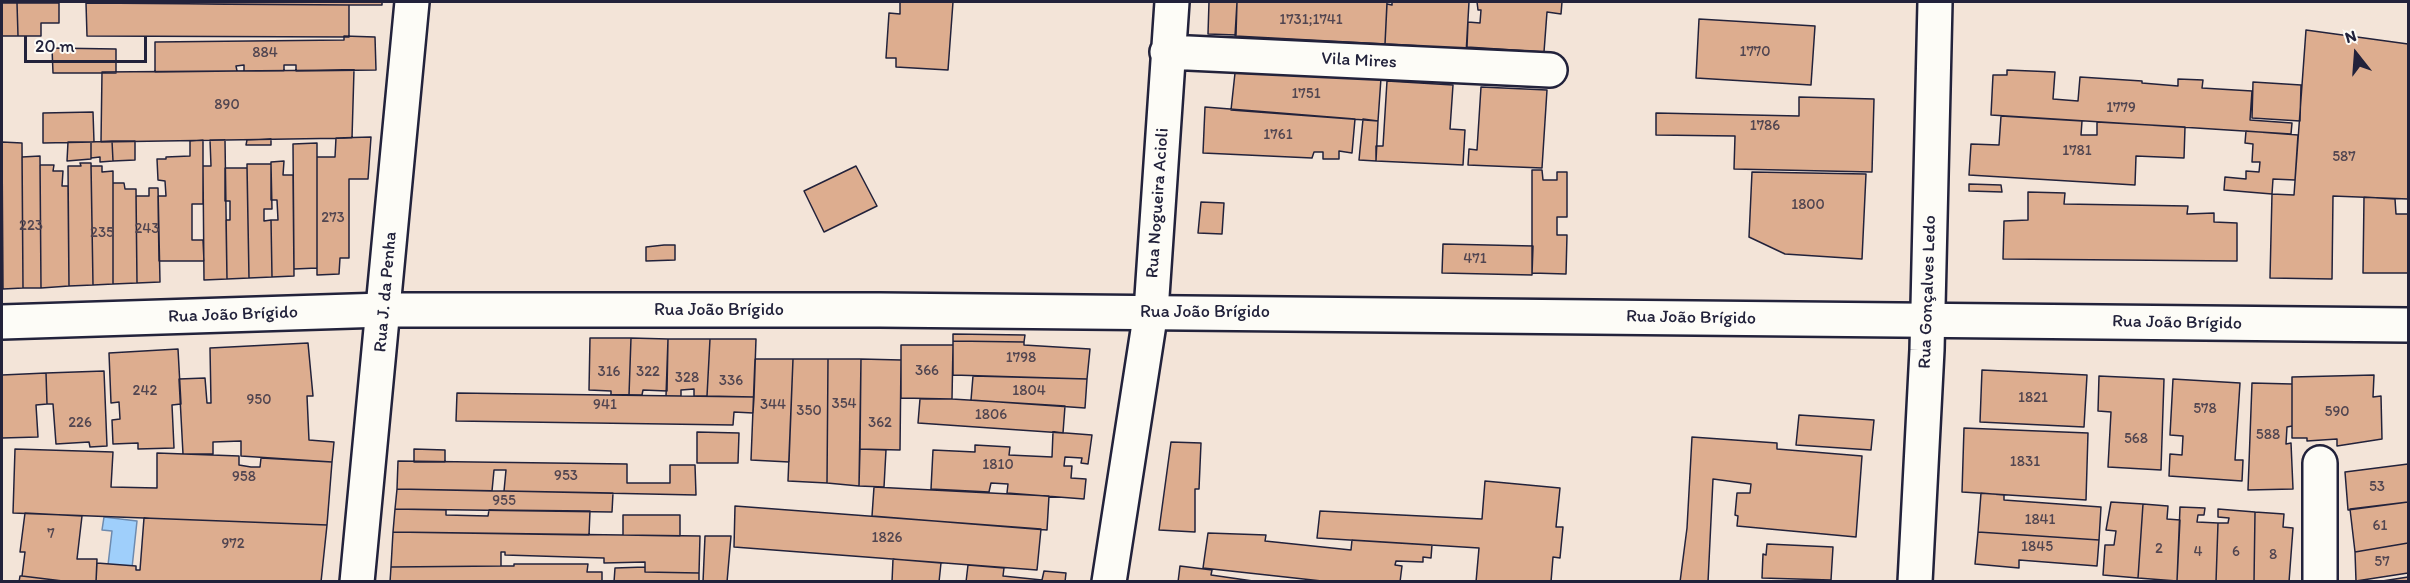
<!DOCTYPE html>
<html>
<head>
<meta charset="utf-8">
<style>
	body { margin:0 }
	#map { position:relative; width:2410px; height:583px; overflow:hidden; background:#f3e4d8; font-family:Itim,sans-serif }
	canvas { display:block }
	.frame { position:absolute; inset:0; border:3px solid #22223b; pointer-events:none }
	.north { position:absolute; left:2326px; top:24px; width:60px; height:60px; -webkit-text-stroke:4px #fdfcf7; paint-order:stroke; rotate:343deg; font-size:16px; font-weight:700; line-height:24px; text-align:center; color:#22223b }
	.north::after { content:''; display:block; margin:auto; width:21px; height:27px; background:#22223b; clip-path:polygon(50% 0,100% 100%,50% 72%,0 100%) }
	.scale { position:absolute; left:24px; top:36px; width:123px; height:27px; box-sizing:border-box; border:3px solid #22223b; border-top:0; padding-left:8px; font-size:18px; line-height:21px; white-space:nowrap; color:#22223b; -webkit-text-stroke:4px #fdfcf7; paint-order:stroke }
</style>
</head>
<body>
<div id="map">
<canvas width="2410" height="583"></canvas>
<div class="frame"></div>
<div class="north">N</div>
<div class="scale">20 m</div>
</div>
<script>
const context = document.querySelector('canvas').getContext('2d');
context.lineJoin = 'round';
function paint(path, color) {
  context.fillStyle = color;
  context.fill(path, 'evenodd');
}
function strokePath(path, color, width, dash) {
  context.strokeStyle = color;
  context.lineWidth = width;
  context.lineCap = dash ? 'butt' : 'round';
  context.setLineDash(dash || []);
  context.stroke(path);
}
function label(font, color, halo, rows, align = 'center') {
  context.font = font + ' Itim,sans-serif';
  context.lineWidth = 5;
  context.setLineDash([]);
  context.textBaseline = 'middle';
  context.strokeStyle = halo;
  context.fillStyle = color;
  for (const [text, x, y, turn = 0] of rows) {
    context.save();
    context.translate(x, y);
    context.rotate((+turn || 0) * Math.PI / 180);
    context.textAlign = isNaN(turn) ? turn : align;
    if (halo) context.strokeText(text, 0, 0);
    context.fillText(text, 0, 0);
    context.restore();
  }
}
const water = new Path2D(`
	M104,517L137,521L132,568L108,565L112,531L102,530Z`);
paint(water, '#9fcffb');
strokePath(water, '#6d8aae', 1.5);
const building = new Path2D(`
	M189,2H382V5H349L189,4Z
	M900,2H953L948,70L896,67V58H886L889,13L900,14Z
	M1209,2H1237L1236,35L1208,34Z
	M1237,2H1387L1385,44L1235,36Z
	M1392,2H1469L1466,54L1422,52V46L1385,44L1387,4L1392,5Z
	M1477,2H1562L1561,14L1547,12L1544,52L1467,47L1468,22L1480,23L1481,10H1478Z
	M2,3H17L18,36H2Z
	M17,3H59V23H41V36H18Z
	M86,3L349,5V37L87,36Z
	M1699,19L1815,26L1811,85L1696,78Z
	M2306,30L2408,44V199L2333,196L2332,279L2270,278L2272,194L2294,195Z
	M344,36L375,37L376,70L296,71V65H284V71H244V65L236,66L237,71L155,72V42L344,40Z
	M52,48L116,49V73H53Z
	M354,70L352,138L101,142L102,72Z
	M2007,70L2055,72L2053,99L2078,101L2080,77L2142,81V83L2178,86V79L2203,80L2202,88L2252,91L2250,120L2292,123L2291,134L1991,115L1993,75H2007Z
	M1235,73L1381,78L1378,121L1231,110Z
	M1387,81L1453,85L1450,129L1465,130L1463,165L1376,161V146H1383Z
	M2253,82L2301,85L2300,121L2252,118Z
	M1481,87L1547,90L1542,168L1468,165L1469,149L1477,150Z
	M1799,97L1874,99L1872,172L1734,169L1735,136L1656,135V113L1799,116Z
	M1205,107L1355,119L1352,153L1339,151V159H1323V152H1314L1312,158L1203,153Z
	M93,112L94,142L43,143V113Z
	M2001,116L2082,121L2081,135H2097V122L2185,127L2184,158L2136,156L2135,185L1969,175L1971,144L1999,145Z
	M1363,119L1378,121L1376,161L1359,160Z
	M2246,131L2298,135L2295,180L2273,179L2272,194L2224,190L2225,177L2246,179V171L2259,172L2260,162H2252L2253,144L2245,143Z
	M371,137L368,179H349V258H340L339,274L317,275V157H335L336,138Z
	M271,139V145H246L247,140Z
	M203,140V204H192V240H203L204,261H159L158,196H166L165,181L158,180L157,159H166V157L190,156V141Z
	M210,140H225L227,279L204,280L203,166H211Z
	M112,141H135V160L113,161Z
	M112,141L113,161L100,162V157L91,158V142Z
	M2,142L22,143L23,288L3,289Z
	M68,142H91V159L67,161Z
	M317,143V268L294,269L293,144Z
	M40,156L41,288H23L22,157Z
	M284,161L283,175H293L294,276L272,277L271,220H278L277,200H271V162Z
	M80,163H91L93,285L69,286L68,166H81Z
	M247,164H271L272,209H264V221L271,220L272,277L249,278Z
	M40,165H54L53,171H63L62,186H68L69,286L41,288Z
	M91,166H102V172L113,171V284L93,285Z
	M856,166L877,206L824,232L804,191Z
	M225,168H247L249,278L227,279L226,220H230V201H225Z
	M1532,170H1542L1543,180H1557V172H1567V217H1557V235H1567L1566,274L1532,273Z
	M1752,172L1866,174L1862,259L1785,254L1749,237Z
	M2,183L3,289H2Z
	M113,183H124L125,189H136L137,283L113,284Z
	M1969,184L2001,185L2002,192L1969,191Z
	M149,188H158L160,282L137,283L136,196H149Z
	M2028,192L2065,193L2064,204L2188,206L2187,214L2214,213V222L2237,223V261L2003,259L2004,221L2028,220Z
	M2364,197L2395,199L2396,214H2408V273H2363Z
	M1201,202L1224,203L1222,234L1198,233Z
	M1443,244L1533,246L1532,275L1442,273Z
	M664,245H675V260L646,261V247Z
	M953,334L1025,335L1024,342L953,341Z
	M590,338H631L629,395H611V391L589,390Z
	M631,338L668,339L667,391L643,390L642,395H629Z
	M668,339H710L707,396H694V389L681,390V396H666Z
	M710,339H756L754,397L707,396Z
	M953,341L1024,342V345L1090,349L1087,379L953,375Z
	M308,343L313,396H307L309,440L334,442L332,462L241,456V441L213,442V454H183L179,379L205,378L207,403H211L210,348Z
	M901,345H953L952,399L901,398Z
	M178,349L181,404L172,405L174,448L138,449V443L113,444L112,420L120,419L119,402L111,403L109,353Z
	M755,359H793L789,462L751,460Z
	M793,359H828L827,483L788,481Z
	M828,359H861L859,486L827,483Z
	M861,359L901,360L900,450L860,449Z
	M1982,370L2087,375L2084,427L1980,422Z
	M104,371L107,446L90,447L89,442L56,444L53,404H47L46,373Z
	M46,373L47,404L36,405L38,437L2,438V375Z
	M2374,375L2373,397L2381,396L2382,439L2337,446V439L2307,441V438H2292V377Z
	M973,376L1087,379L1085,408L971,400Z
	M2099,376L2164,379L2161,470L2108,467L2111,412L2098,411Z
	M2173,379L2240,383L2235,460H2243L2242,481L2169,476L2170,454L2182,455L2183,436L2170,435Z
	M2252,383L2292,384V426L2287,427L2286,444L2291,443L2293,489L2248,490Z
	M457,393L681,396L754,397L753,413L734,412L733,425L456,421Z
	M920,399H952L1065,406L1063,433L918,423Z
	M1799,415L1874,420L1871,450L1796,445Z
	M1964,428L2088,433L2086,500L1962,492Z
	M697,432L739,433L738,463H697Z
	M1053,432L1092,435L1088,464L1081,463L1082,458L1065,457L1064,466H1072L1071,478L1086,479L1084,499L1007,493L1008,484L991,483L989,492L931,489L933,450L975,452V445L1010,447L1009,455L1052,457Z
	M1692,437L1777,443V449L1862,456L1856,537L1737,526L1738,516L1735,515L1737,493H1750L1751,484L1713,479L1708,582H1680L1687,528Z
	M1171,442L1201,443L1199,489H1195V532L1159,530Z
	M15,449L113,452L111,487L157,488V453L239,456V465L251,467H260L261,458L332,462L327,525L13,513Z
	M414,449L445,450V462H414Z
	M860,449L886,450L884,487L859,486Z
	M398,461L627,464V483H670V465H695L696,495L504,491L506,470H494L492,491L397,489Z
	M2408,464V502L2348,510L2345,472Z
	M1485,481L1560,488L1556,527H1563L1560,558L1553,557L1551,582H1476L1479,548L1317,538L1320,511L1482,519Z
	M874,487L1049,496L1047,530L872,516Z
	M397,489L613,493L612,512L395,509Z
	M1981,493L2004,495V500L2101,507L2099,540L1978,532Z
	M2111,502L2143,504L2138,578L2103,575L2105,545H2114L2116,531L2106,530Z
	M2408,502V543L2355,552L2350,509Z
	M2143,504L2168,506L2167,519L2180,520L2177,581L2138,578Z
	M735,506L1041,529L1037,570L734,547Z
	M2180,507L2205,508L2204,515H2198L2197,522L2218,523L2216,582L2177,581Z
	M395,509L446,510V515L488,516L489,510L590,511L589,535L393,532Z
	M2218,509L2255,512L2254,582H2216L2218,523H2228L2229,518L2218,517Z
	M2255,512L2284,514L2283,527L2293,528L2289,582H2254Z
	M25,513L82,516L77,559H97L96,582H71L22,576L25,552H20Z
	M623,515H680V536L623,535Z
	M144,518L327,525L321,582H96L97,563L136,566V570H140Z
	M393,532L700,536L699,573L645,572V562L604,563V558L505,555V552H501V566L391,567Z
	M1978,532L2099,540L2097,566L2019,560V568L1975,564Z
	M1208,533L1266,535L1265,541L1351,550L1352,540L1432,545L1431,558L1423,557V562L1396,561L1395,565L1402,566L1400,582H1331L1203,568Z
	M705,536H731L727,582H703Z
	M2408,543V573L2356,581L2355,552Z
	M1767,544L1833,547L1831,580L1762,578L1763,554L1766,555Z
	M893,559L941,563L939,582H892Z
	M514,564H588L587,572H602V582H390L391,567L501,566H514Z
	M968,565L1004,568L1003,576L1042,580L1044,571L1066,573L1065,582H966Z
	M1180,566L1212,570L1211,575L1260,582H1178Z
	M645,567V572L699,573V582H614L615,568Z
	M20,576H22L71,582H19Z
	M2408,577V582H2376Z`);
paint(building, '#ddad8f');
strokePath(building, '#22223b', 1.5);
const minor = new Path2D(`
	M1167,52L1550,70
	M357,582L412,2
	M1109,582L1151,311L1172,2
	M1915,582L1927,350L1935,2
	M2320,582V463`);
const tertiary = new Path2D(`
	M2,322L384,310H880L2408,325`);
strokePath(minor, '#22223b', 38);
strokePath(tertiary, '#22223b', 38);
strokePath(minor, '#fdfcf7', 33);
strokePath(tertiary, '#fdfcf7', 33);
label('15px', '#514550', null, [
	["1731;1741",1311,20],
	["1770",1755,52],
	["884",265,53],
	["1751",1306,94],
	["890",227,105],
	["1779",2121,108],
	["1786",1765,126],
	["1761",1278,135],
	["1781",2077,151],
	["587",2344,157],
	["1800",1808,205],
	["273",333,218],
	["223",31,226],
	["243",147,229],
	["235",102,233],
	["471",1475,259],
	["1798",1021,358],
	["366",927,371],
	["316",609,372],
	["322",648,372],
	["328",687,378],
	["336",731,381],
	["242",145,391],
	["1804",1029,391],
	["1821",2033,398],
	["950",259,400],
	["354",844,404],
	["941",605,405],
	["344",773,405],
	["578",2205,409],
	["350",809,411],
	["590",2337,412],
	["1806",991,415],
	["226",80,423],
	["362",880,423],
	["588",2268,435],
	["568",2136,439],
	["1831",2025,462],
	["1810",998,465],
	["953",566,476],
	["958",244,477],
	["53",2377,487],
	["955",504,501],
	["1841",2040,520],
	["61",2380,526],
	["7",51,534],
	["1826",887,538],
	["972",233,544],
	["1845",2037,547],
	["2",2159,549],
	["4",2198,552],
	["6",2236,552],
	["8",2273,555],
	["57",2382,562]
]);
label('18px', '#22223b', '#fdfcf7', [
	["Vila Mires",1359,61,3],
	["Rua Nogueira Acioli",1158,203,-86],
	["Rua J. da Penha",386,292,-85],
	["Rua Gonçalves Ledo",1928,292,-88],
	["Rua João Brígido",719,310],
	["Rua João Brígido",1205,312],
	["Rua João Brígido",233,315,-2],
	["Rua João Brígido",1691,318,1],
	["Rua João Brígido",2177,323,1]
]);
</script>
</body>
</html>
